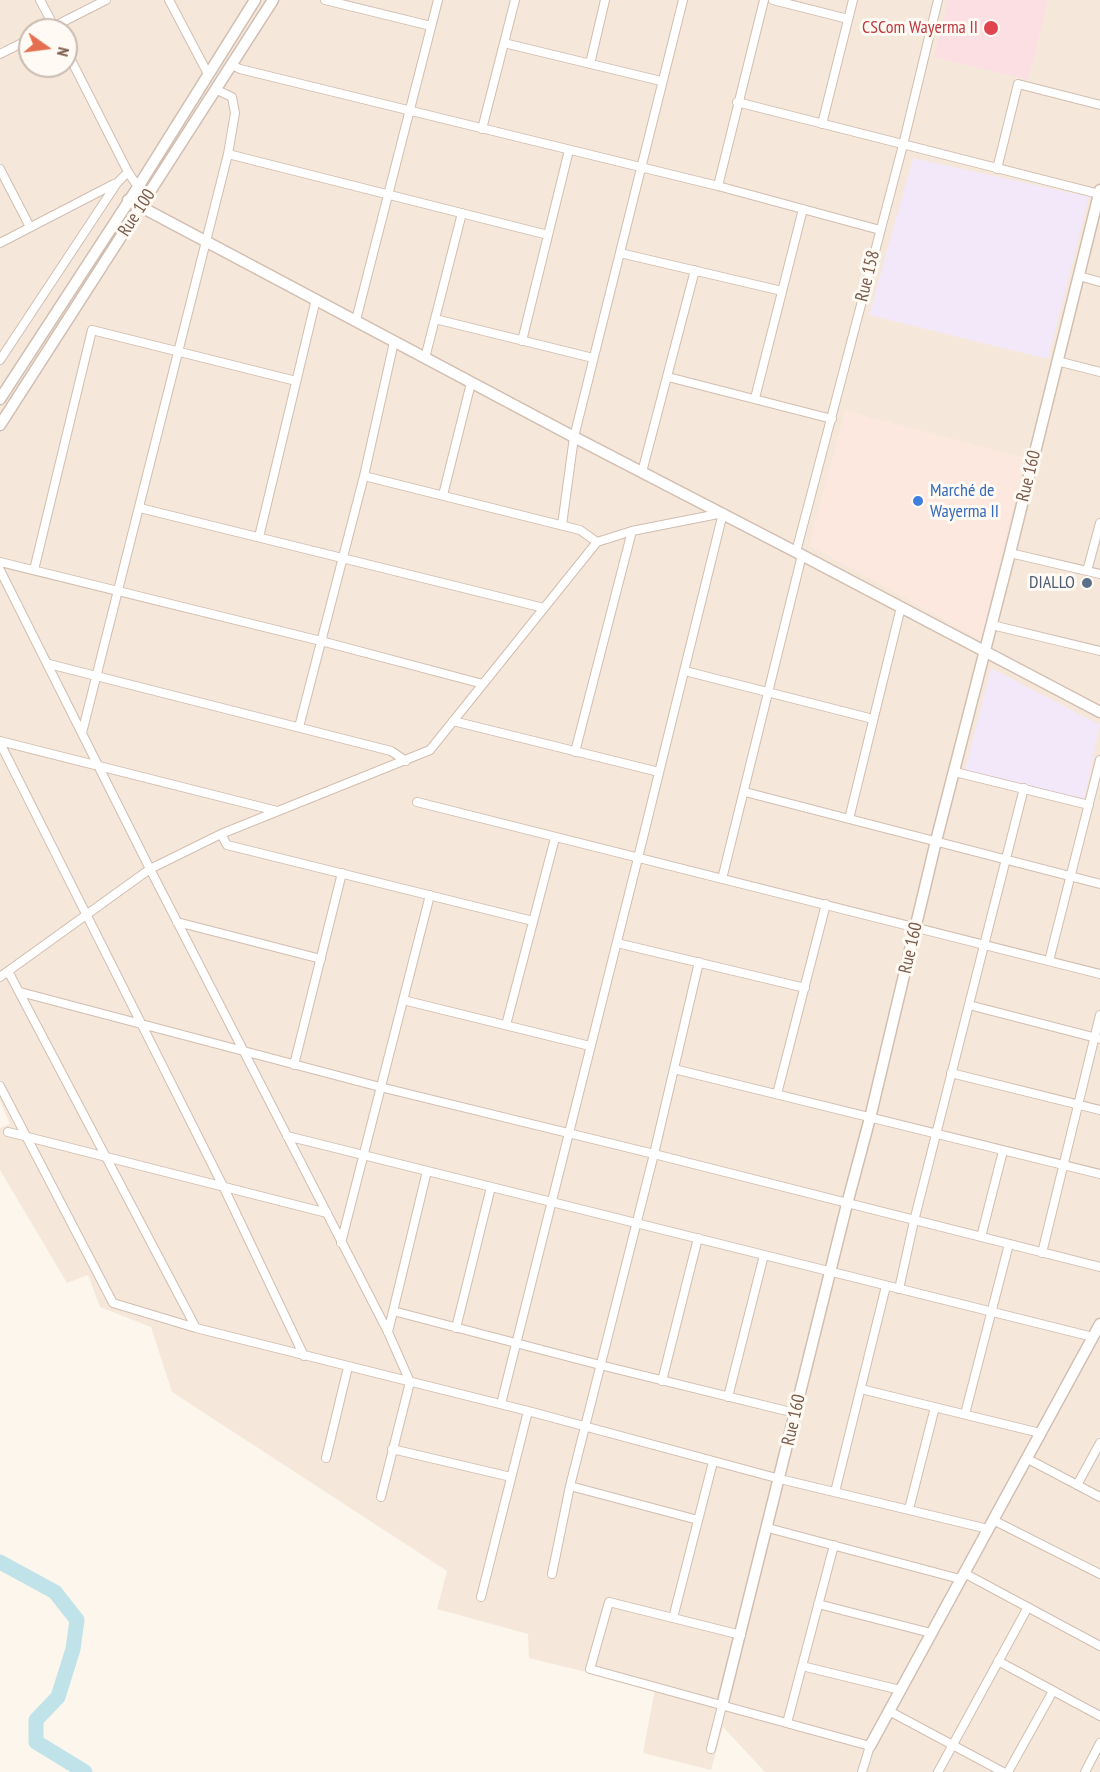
<!DOCTYPE html>
<html>
<head>
<meta charset="utf-8">
<style>
	body { margin:0 }
	#map { position:relative; width:1100px; height:1772px; overflow:hidden; background:#fdf6ec; font-family:"PT Sans Narrow",sans-serif }
	canvas { display:block }
	.north { position:absolute; left:18px; top:18px; width:60px; height:60px; box-sizing:border-box; background:#fffaf3; border:2px solid #cabbb1; border-radius:50%; rotate:104deg; font-size:16px; font-weight:700; line-height:24px; text-align:center; color:#7a5c4d }
	.north::after { content:''; display:block; margin:auto; width:21px; height:27px; background:#e76f51; clip-path:polygon(50% 0,100% 100%,50% 72%,0 100%) }
</style>
</head>
<body>
<div id="map">
<canvas width="1100" height="1772"></canvas>
<div class="north">N</div>
</div>
<script>
const context = document.querySelector('canvas').getContext('2d');
context.lineJoin = 'round';
function paint(path, color) {
  context.fillStyle = color;
  context.fill(path, 'evenodd');
}
function strokePath(path, color, width, dash) {
  context.strokeStyle = color;
  context.lineWidth = width;
  context.lineCap = dash ? 'butt' : 'round';
  context.setLineDash(dash || []);
  context.stroke(path);
}
function label(font, color, halo, rows, align = 'center') {
  context.font = font + ' "PT Sans Narrow",sans-serif';
  context.lineWidth = 6;
  context.setLineDash([]);
  context.textBaseline = 'middle';
  context.strokeStyle = halo;
  context.fillStyle = color;
  for (const [text, x, y, turn = 0] of rows) {
    context.save();
    context.translate(x, y);
    context.rotate((+turn || 0) * Math.PI / 180);
    context.textAlign = isNaN(turn) ? turn : align;
    if (halo) context.strokeText(text, 0, 0);
    context.fillText(text, 0, 0);
    context.restore();
  }
}
paint(new Path2D(`
	M0,0H1100V1772H765L723,1727L711,1770L643,1753L655,1689L529,1658L528,1634L437,1609L447,1571L172,1392L151,1327L100,1307L88,1275L67,1283L0,1170V1128L10,1124L0,1101ZM30,30H66V66H30Z`), '#f5e8da');
paint(new Path2D(`
	M845,411L1025,458L981,640L809,545Z`), '#fde8e0');
paint(new Path2D(`
	M913,158L1089,197L1048,359L869,315Z
	M991,668L1100,725L1084,800L965,770Z`), '#f3e8fa');
paint(new Path2D(`
	M948,0H1048L1028,80L934,57Z`), '#fbdfe3');
strokePath(new Path2D(`
	M0,1562L55,1592L77,1620L73,1649L58,1697L36,1720V1742L85,1772`), '#bfe3e8', 15);
const minor = new Path2D(`
	M40,0L56,30
	M169,0L208,74
	M325,0L431,26
	M773,0L848,19
	M47,30L106,0
	M504,43L661,81
	M66,50L128,172L138,187L150,194
	M0,54L30,39
	M590,64L605,0
	M232,65L240,69L718,186L880,230
	M737,102L1099,194
	M822,124L853,0
	M482,129L515,0
	M228,154L548,235
	M0,169L30,227
	M997,169L1018,84L1100,105
	M718,186L764,0
	M0,243L114,184
	M620,253L782,291
	M1079,276L1100,282
	M435,319L593,358
	M356,320L438,0
	M522,341L569,150
	M425,358L462,213
	M0,360L117,183L128,172
	M1057,361L1100,372
	M668,377L832,419
	M755,398L803,209
	M642,472L695,270
	M364,476L580,530L597,542
	M443,495L471,383
	M140,508L544,608
	M562,525L574,437L683,0
	M259,537L316,299
	M796,552L903,145L938,0
	M1010,553L1100,574
	M0,562L321,641L483,684
	M0,570L150,869L388,1332L410,1382L381,1497
	M34,570L92,330L296,381
	M1087,571L1100,523
	M992,625L1100,651
	M49,664L391,751L406,761
	M685,671L873,719
	M453,721L659,772
	M299,727L364,476L394,342
	M82,733L228,154L235,113L232,97L217,90
	M0,741L277,811
	M0,743L224,1188L304,1356
	M575,752L632,531
	M955,772L1089,805
	M745,792L1100,884
	M417,802L1100,974
	M849,819L901,607
	M221,834L227,845L533,921
	M722,879L802,555
	M177,922L321,959
	M617,943L805,988
	M1049,961L1100,760
	M8,971L196,1328
	M0,977L150,869L221,834L430,750L597,542L632,531L723,513L638,858L501,1404
	M20,992L380,1087L654,1154L1100,1267
	M403,1000L590,1046
	M969,1005L1100,1039
	M506,1025L555,838
	M294,1065L342,873
	M674,1069L1100,1174
	M951,1073L1100,1110
	M0,1086L113,1303L196,1328L528,1411L780,1479L988,1529
	M777,1094L826,904
	M8,1132L327,1213
	M287,1136L1093,1337
	M981,1237L1003,1151
	M341,1243L430,895
	M1042,1253L1100,1015
	M899,1289L914,1221L1024,788
	M393,1311L600,1365L795,1413
	M456,1328L491,1187
	M388,1332L427,1171
	M662,1381L698,1238
	M861,1389L1040,1433
	M728,1397L764,1255
	M965,1414L1009,1244
	M392,1449L511,1477
	M326,1458L348,1367
	M1026,1458L1100,1497
	M1077,1485L1100,1443
	M570,1486L698,1520
	M835,1492L886,1286
	M909,1509L935,1407
	M993,1520L1100,1574
	M768,1528L960,1579
	M964,1573L1100,1646
	M552,1574L570,1486L654,1154L699,962
	M481,1597L528,1411
	M818,1604L931,1633
	M673,1618L713,1462
	M741,1635L609,1602L590,1669L870,1746L862,1772
	M998,1661L1100,1716
	M802,1666L900,1690
	M889,1711L1003,1772
	M787,1723L834,1545
	M711,1749L722,1706
	M938,1772L1028,1607
	M1008,1772L1053,1691
	M1085,1772L1100,1743`);
const tertiary = new Path2D(`
	M128,200L574,437L796,552L1100,712
	M0,399L138,187L255,0
	M0,425L273,0
	M722,1706L847,1204L870,1118L936,841L1010,553L1100,190
	M870,1746L1100,1324`);
strokePath(minor, '#d1beb0', 10);
strokePath(tertiary, '#d1beb0', 13);
strokePath(minor, '#fff', 8);
strokePath(tertiary, '#fff', 10);
for (const [x, y, r, color] of [
	[991,28,8,"#e0444e"],
	[918,501,6,"#3f7fe0"],
	[1087,583,6,"#5c6f8a"]
]) {
  const dot = new Path2D();
  dot.arc(x, y, r, 0, 2 * Math.PI);
  context.fillStyle = color;
  context.fill(dot);
  strokePath(dot, '#fffaf3', 2);
}
label('18px', '#be3a42', '#fffaf3', [
	["CSCom Wayerma II",978,28]
], 'right');
label('18px', '#7a5c4d', '#fffaf3', [
	["Rue 100",137,213,-57],
	["Rue 158",868,276,-76],
	["Rue 160",1029,476,-76],
	["Rue 160",911,948,-77],
	["Rue 160",794,1420,-77]
]);
label('18px', '#366cbe', '#fffaf3', [
	["Marché de",930,491],
	["Wayerma II",930,512]
], 'left');
label('18px', '#4e5e75', '#fffaf3', [
	["DIALLO",1075,583]
], 'right');
</script>
</body>
</html>
